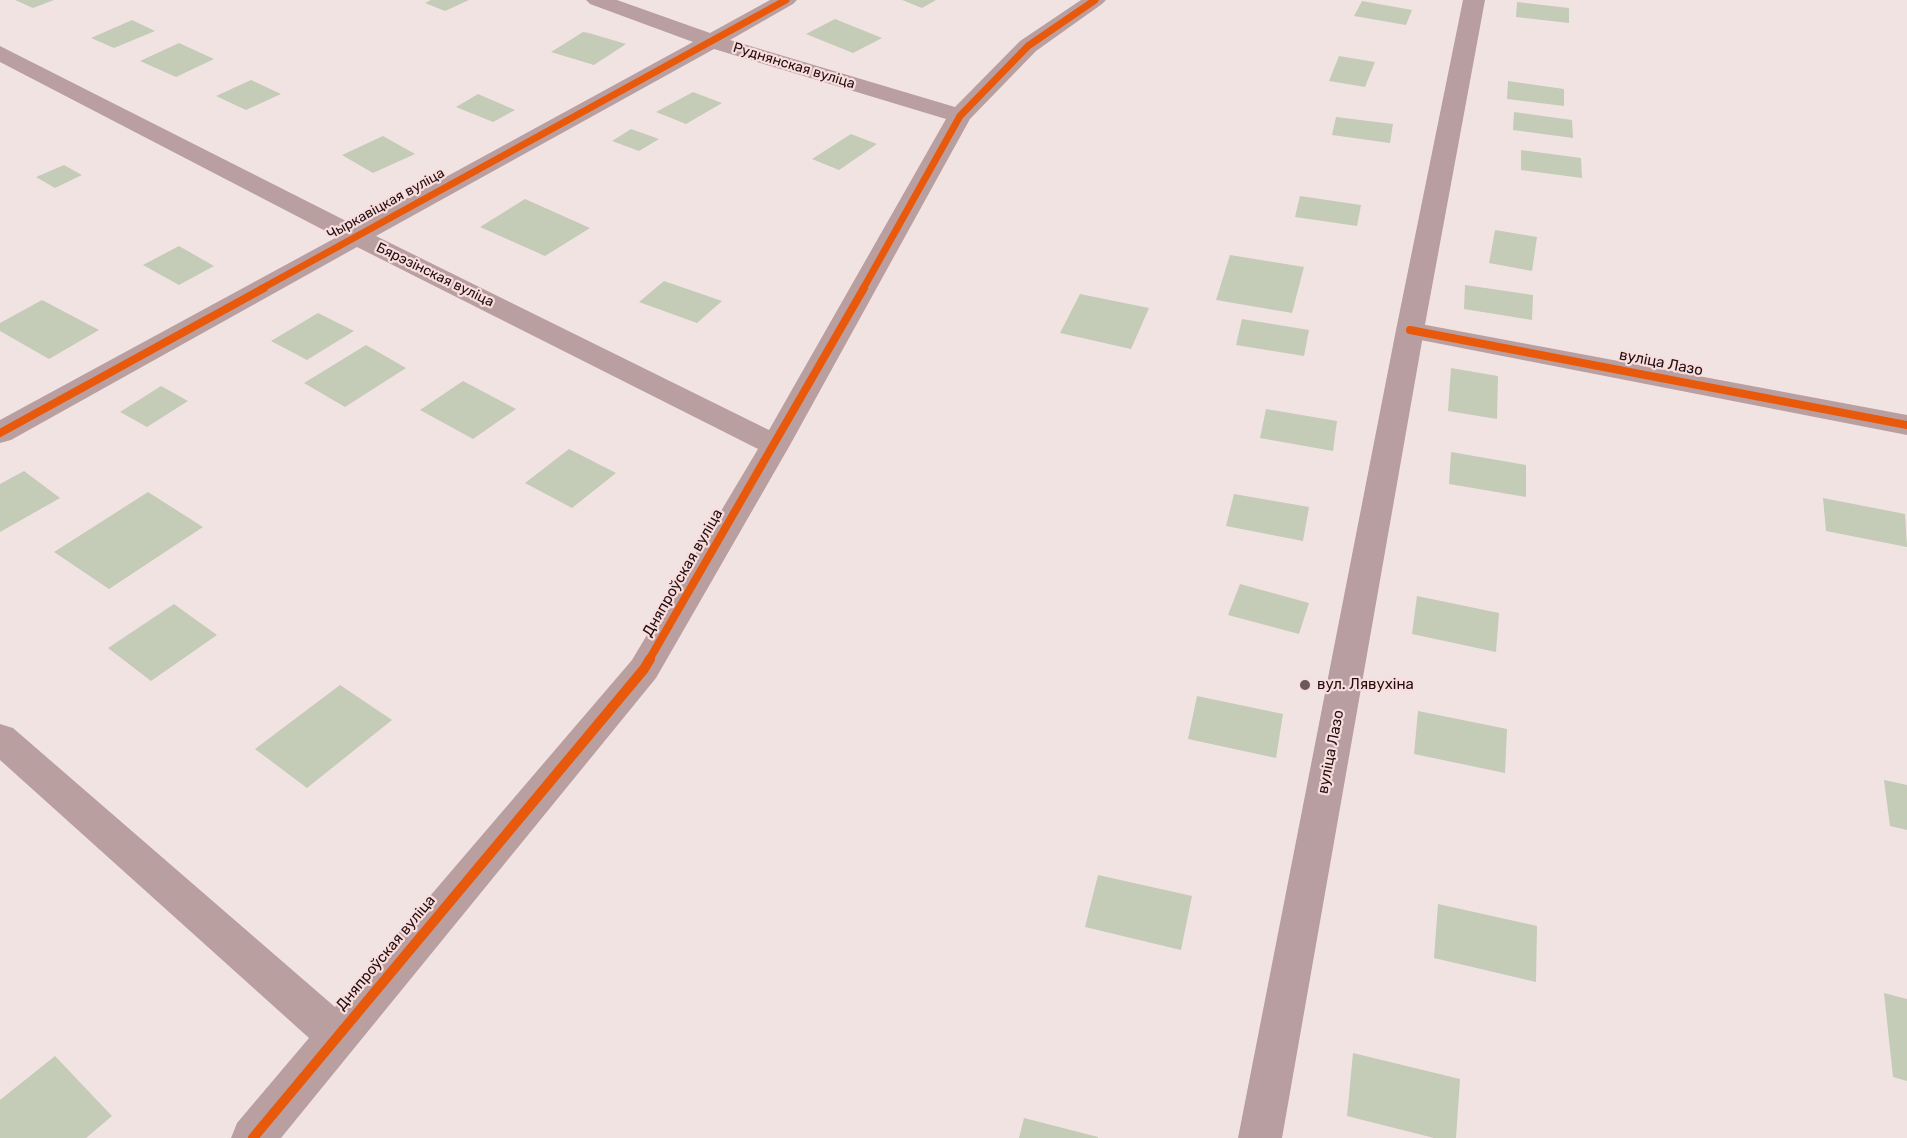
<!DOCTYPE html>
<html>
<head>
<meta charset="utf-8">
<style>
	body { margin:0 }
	canvas { display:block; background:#f2e3e3 }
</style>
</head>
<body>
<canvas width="1907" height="1138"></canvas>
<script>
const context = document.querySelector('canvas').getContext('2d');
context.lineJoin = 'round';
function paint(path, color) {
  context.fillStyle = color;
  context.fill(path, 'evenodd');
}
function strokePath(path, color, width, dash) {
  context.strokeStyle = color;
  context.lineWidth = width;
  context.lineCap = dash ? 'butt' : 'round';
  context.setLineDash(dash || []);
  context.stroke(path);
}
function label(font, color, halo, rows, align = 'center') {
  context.font = font + ' Rubik,sans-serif';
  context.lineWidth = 4.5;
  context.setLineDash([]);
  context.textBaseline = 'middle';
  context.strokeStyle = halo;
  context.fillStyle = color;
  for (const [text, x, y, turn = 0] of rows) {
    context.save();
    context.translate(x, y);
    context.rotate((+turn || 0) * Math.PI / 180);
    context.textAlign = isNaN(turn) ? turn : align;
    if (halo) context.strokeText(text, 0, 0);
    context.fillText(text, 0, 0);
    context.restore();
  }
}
paint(new Path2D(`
	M15,0H54L33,8Z
	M431,0H469L445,11L425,3Z
	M902,0H936L922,8Z
	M1362,1L1412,10L1406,25L1354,16Z
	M1517,2L1569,8V23L1516,17Z
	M835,19L882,38L853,53L806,34Z
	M132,20L155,31L114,48L91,38Z
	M583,32L589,33L626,44L594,65L551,52Z
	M179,43L214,59L176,77L140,61Z
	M1339,56L1375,62L1365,87L1329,81Z
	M251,80L281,94L246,110L216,96Z
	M1508,81L1564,89V106L1507,99Z
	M693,92L722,103L686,124L656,112Z
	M478,94L515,110L493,122L456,107Z
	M1514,112L1572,120L1573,138L1513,130Z
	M1336,117L1393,124L1390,143L1332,135Z
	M631,129L659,139L639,151L612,141Z
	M851,134L877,144L839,170L812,159Z
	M383,136L415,154L373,173L342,155Z
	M1521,150L1581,158L1582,178L1521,170Z
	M64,165L82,175L55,188L36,177Z
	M1300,196L1361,205L1357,226L1295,217Z
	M525,199L590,228L545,256L480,227Z
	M1495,230L1537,237L1532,271L1489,263Z
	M179,246L214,266L179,285L143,265Z
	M1230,255L1304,267L1292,313L1216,300Z
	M664,281L722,301L697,323L639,302Z
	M1465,285L1533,295L1532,320L1464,309Z
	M1080,294L1149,308L1131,349L1060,333Z
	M42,300L99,330L49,359L0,331V323Z
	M318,313L354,331L307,360L271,341Z
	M1242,319L1309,330L1304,356L1236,345Z
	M366,345L406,368L345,407L304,383Z
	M1451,368L1498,376L1497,419L1448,411Z
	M463,381L516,409L473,439L420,410Z
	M161,386L188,401L147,427L120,412Z
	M1266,409L1337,421L1333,451L1260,438Z
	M569,449L616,473L572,508L525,483Z
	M1451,452L1526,465V497L1449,484Z
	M24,471L60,498L0,532V484Z
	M148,492L203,527L109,589L54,552Z
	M1234,494L1309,507L1303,541L1226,526Z
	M1823,498L1905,514L1907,547L1826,531Z
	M1240,584L1309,603L1299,634L1228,615Z
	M1417,596L1499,613L1496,652L1412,634Z
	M174,604L217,635L151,681L108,648Z
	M340,685L392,720L307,788L255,749Z
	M1197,696L1283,714L1276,758L1188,739Z
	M1418,711L1507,729L1505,773L1414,754Z
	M1884,780L1907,785V830L1890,826Z
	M1098,875L1192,896L1181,950L1085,927Z
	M1438,904L1537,926L1536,982L1434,958Z
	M1884,993L1907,999V1081L1893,1077Z
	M1353,1053L1460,1079L1456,1138H1434L1347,1116Z
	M55,1056L112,1116L86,1138H0V1100Z
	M1024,1118L1098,1137V1138H1019Z`), '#c4cbb6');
paint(new Path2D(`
	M586,0H617L710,33L770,0H797L793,4L730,40L955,107L1020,41L1081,0H1106L1102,4L1036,51L970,119L790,445L656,678L281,1138H231L237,1123L309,1038L0,760V724L13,728L335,1007L632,660L758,449L357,247L11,440L0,443V420L337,237L0,62V46L356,226L693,42L590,4ZM714,49L946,119L769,430L376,236Z
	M1410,322L1907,415V435L1400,336L1396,330L1400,324Z`), '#ba9fa1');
paint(new Path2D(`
	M1463,0H1485L1424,330L1282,1138H1238L1396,330Z`), '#b89ea1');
strokePath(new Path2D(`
	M261,289L786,0
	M863,289L960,116L1028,46L1095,0`), '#e8590c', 7);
strokePath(new Path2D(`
	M1410,330L1907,425
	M0,433L264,288
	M649,660L864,288`), '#e8590c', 8);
strokePath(new Path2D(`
	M253,1138L644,669L650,659`), '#e8590c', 10);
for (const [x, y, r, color] of [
	[1305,685,6,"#6c5959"]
]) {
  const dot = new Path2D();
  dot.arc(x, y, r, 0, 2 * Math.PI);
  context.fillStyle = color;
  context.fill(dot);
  strokePath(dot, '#f8dddd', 2);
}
label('14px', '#240e0f', '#f8dddd', [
	["Руднянская вуліца",794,66,17],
	["Чыркавіцкая вуліца",386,204,-29],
	["Бярэзінская вуліца",435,275,26]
]);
label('15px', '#240e0f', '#f8dddd', [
	["вуліца Лазо",1661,363,11],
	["Дняпроўская вуліца",683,573,-60],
	["вуліца Лазо",1331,752,-79],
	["Дняпроўская вуліца",386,953,-50]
]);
label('15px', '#240e0f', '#f8dddd', [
	["вул. Лявухіна",1317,685]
], 'left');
</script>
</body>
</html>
